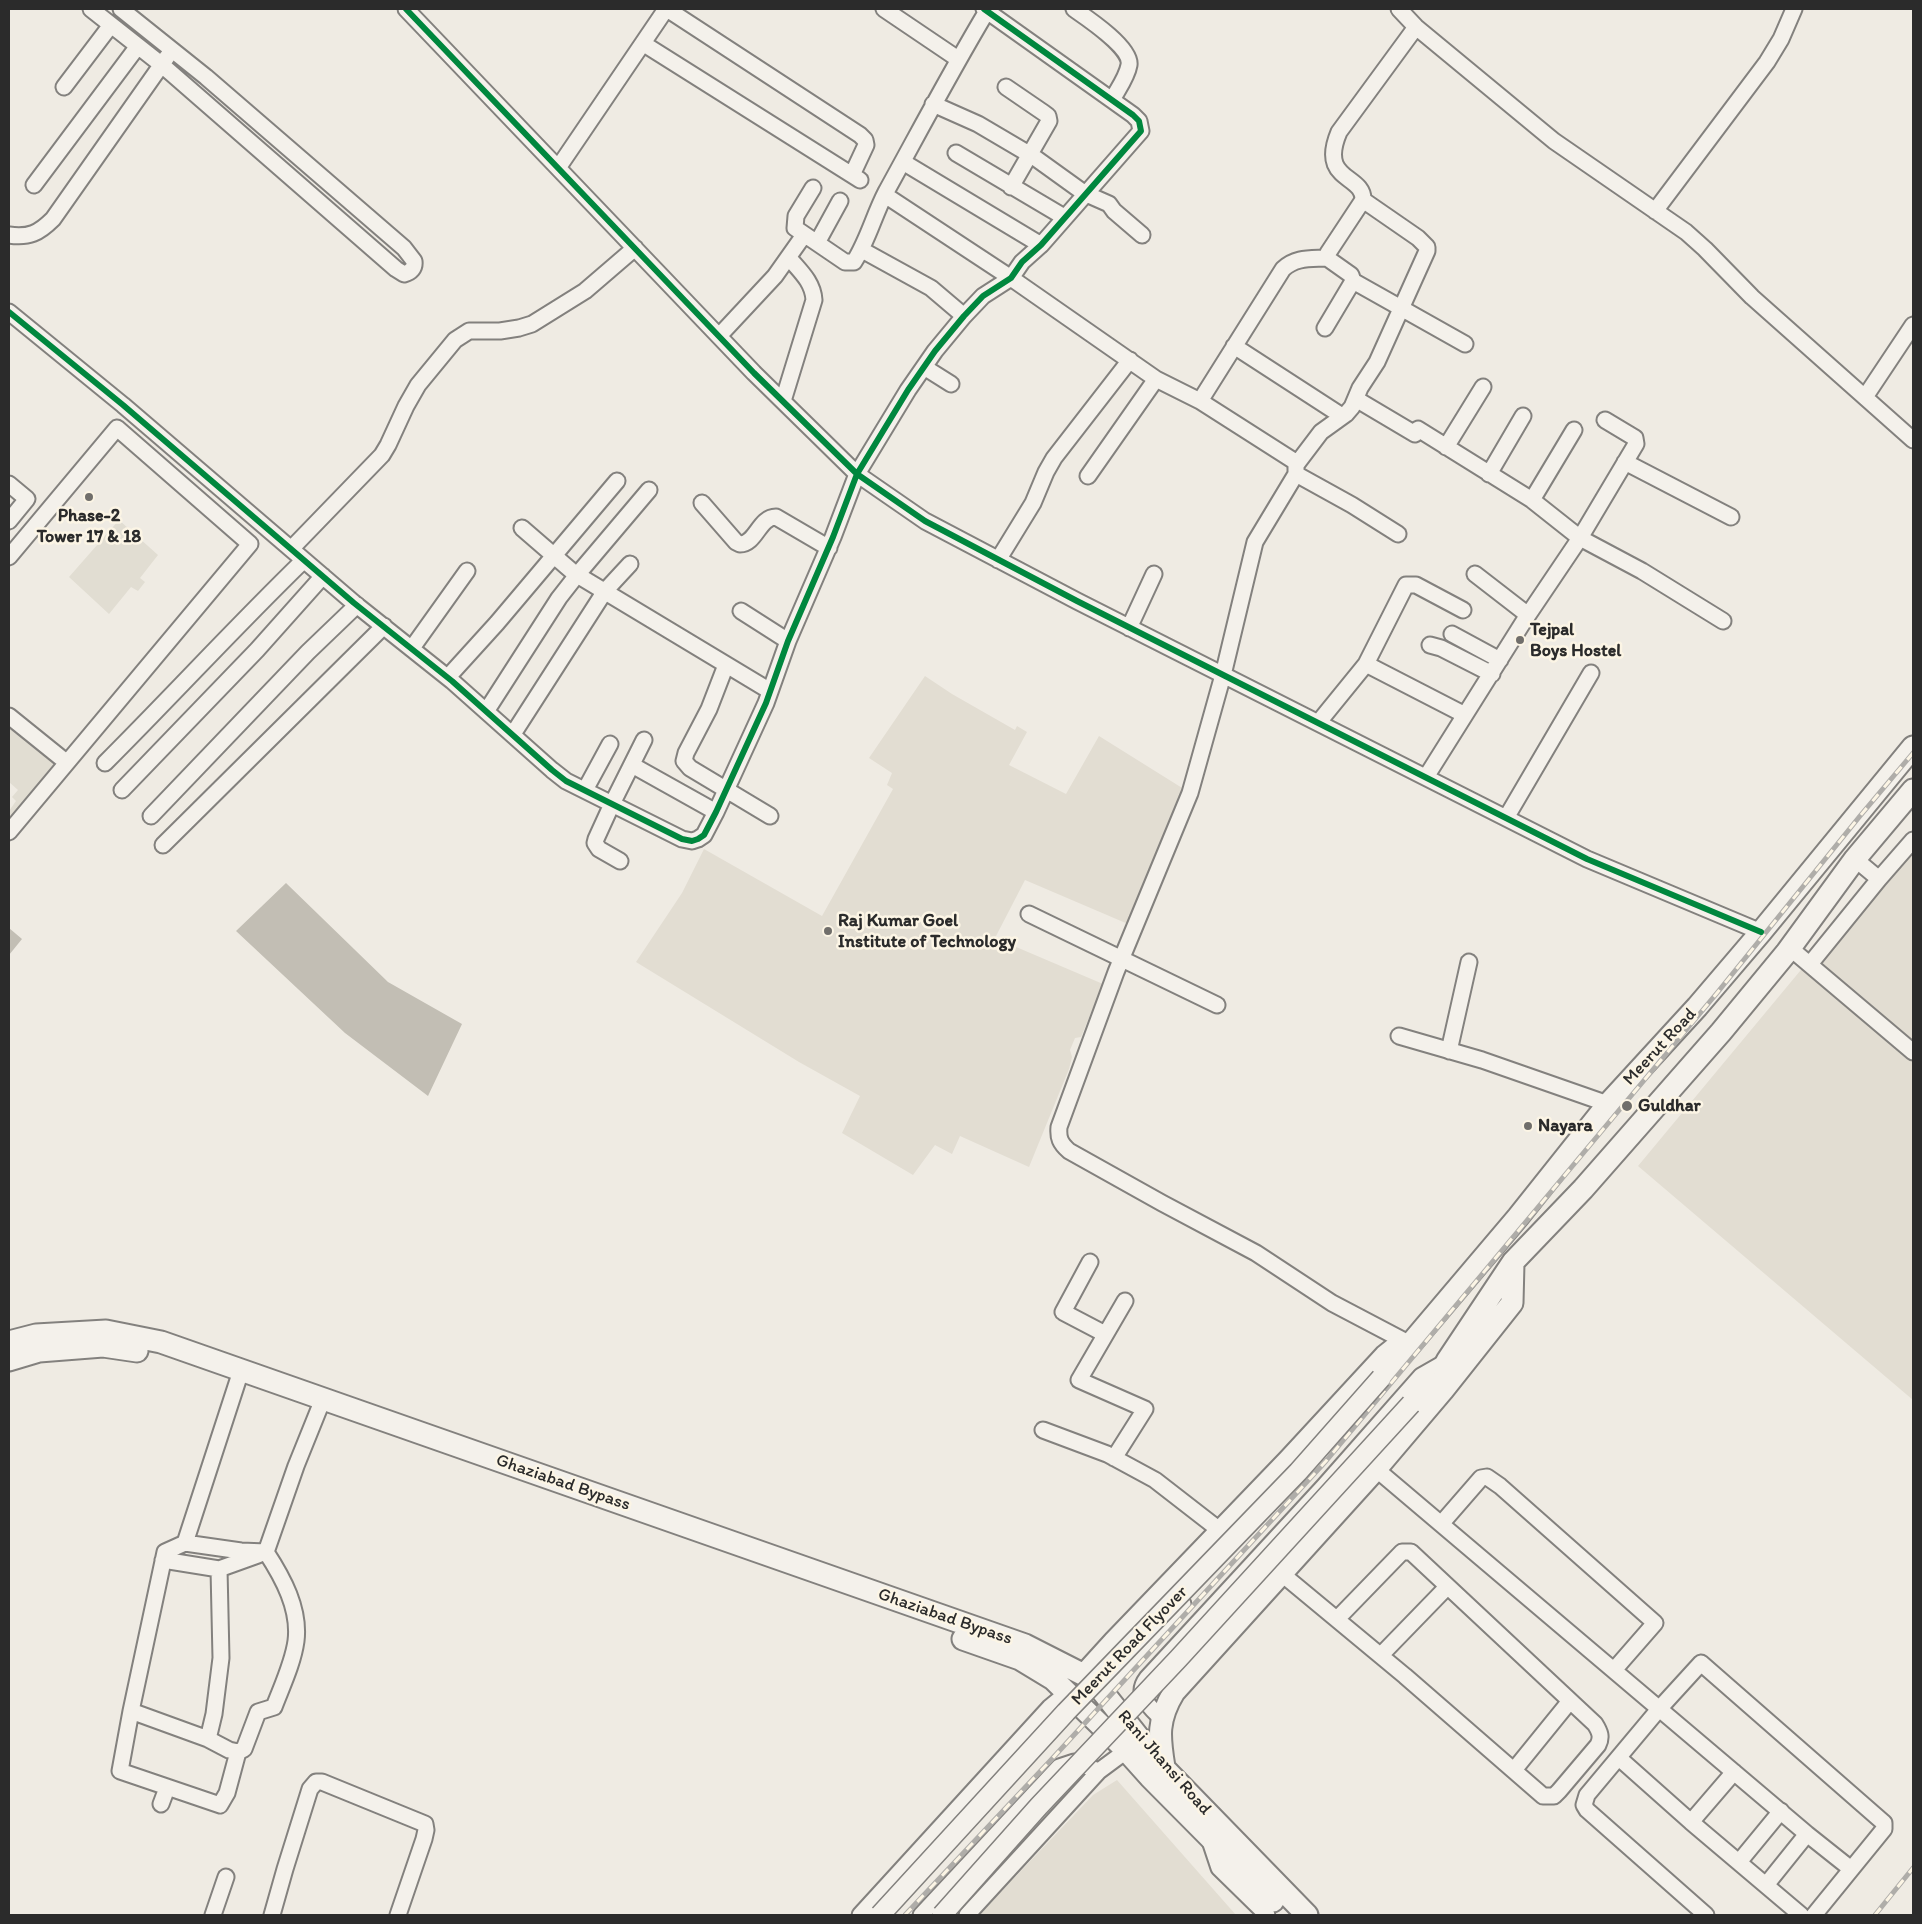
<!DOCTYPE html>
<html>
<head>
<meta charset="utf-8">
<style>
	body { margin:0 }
	#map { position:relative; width:1922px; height:1924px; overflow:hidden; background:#efebe3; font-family:Itim,sans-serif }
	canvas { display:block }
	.frame { position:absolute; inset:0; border:10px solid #2b2b2b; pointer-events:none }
</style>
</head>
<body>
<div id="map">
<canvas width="1922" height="1924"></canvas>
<div class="frame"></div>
</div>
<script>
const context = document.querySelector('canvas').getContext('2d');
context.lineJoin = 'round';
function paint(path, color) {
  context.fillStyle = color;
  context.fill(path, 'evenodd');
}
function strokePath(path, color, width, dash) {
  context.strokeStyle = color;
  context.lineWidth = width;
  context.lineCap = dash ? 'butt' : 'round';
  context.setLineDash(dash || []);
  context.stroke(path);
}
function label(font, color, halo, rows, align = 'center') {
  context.font = font + ' Itim,sans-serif';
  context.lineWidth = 5;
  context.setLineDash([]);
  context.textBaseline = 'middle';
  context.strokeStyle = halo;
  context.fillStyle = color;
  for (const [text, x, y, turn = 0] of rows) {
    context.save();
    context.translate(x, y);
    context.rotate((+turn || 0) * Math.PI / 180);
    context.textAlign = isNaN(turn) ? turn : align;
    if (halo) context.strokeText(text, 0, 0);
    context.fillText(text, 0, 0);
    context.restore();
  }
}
paint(new Path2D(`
	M925,676L952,694L1015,730L1017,726L1027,732L1009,765L1066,794L1099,736L1187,791L1128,924L1025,880L995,938L1103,984L1081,1037L1075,1038L1070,1050L1072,1057L1069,1069L1029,1167L960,1136L952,1154L935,1145L913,1175L842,1133L860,1096L799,1062L636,962L682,893L704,849L822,916L893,789L887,785L892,773L869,758Z
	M1913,835V1400L1638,1166Z
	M1117,1780L1236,1915H979L1093,1795Z`), '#e2ddd2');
paint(new Path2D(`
	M119,520L158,555L140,578L145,582L138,591L131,587L109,614L69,577Z
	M9,719L60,760L9,823V811L16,801L12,797L18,790L9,782Z`), '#e1ddd2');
paint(new Path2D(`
	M286,883L388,982L462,1024L428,1096L345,1033L236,931Z
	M9,928L22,939L9,955Z`), '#c2beb4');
const minor = new Path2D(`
	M91,9L162,65L396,269L404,274C411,272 415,268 414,261L404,248L206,77L121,9
	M406,9L754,373L857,474L925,521L1077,601L1587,859L1761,932
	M667,9L860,135L865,140L866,145L852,175
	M884,9L958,59
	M1074,9C1087,18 1132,48 1129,65C1127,77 1118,89 1112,100
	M1399,9L1416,27L1554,141L1686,232L1705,249L1752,297L1913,440
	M644,44L860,180
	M64,87L111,25
	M1006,87L1044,113L1048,116L1049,121L1011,187
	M933,104L978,124L1034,157L1084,193L1109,204L1114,211L1142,235
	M956,153L1064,217
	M903,162L1041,245
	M558,168L666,9
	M34,185L138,46
	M813,188L796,216L795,228L845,262H854C868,240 874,215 886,192C919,132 951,71 987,11
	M885,195L1011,278L1156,379L1200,401L1294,461L1296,465V474L1255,542L1223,675L1190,793L1116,972L1059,1127C1058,1138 1060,1143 1069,1151L1162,1203L1256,1253L1332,1303L1410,1344
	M1655,211L1767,62L1781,39L1794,9
	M9,235C29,238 39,233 53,219L167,57
	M817,243L840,201
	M862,250L931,288L964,316
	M1353,281L1465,344
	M9,312L123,405L354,603L452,681L552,770L566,781L682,839L692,841L698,839L704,835L716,812L766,703L788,641L833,537L857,474L908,390L935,351L964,316L983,296L1011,278L1022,262L1041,245L1141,131L1139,121L1133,115L984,9
	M1325,328L1353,281L1351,275L1327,258L1328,253L1363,200C1364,174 1318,182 1339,132L1416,27
	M719,336L775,276L804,235
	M1234,346L1342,416
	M924,367L951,384
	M1865,397L1913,325
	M1356,399L1415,434
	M783,401L814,300C813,282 800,271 789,258
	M1200,401L1283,269C1296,257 1310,259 1327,258
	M1418,429L1532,500L1580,538L1642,571L1723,621
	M1446,447L1483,387
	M1625,462L1731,517
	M1296,465L1321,432L1346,414L1352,407L1360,388L1377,362L1427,251V247L1418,238L1363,200
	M1296,474L1352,505L1398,534
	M1489,474L1523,416
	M1088,476L1156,379
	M9,484L27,499L9,521
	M1532,500L1574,430
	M702,503L736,542L740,544C756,544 759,517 776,517L829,548
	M522,528L574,573L770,691
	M291,549L382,455L388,445L406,406L418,385L455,340L469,331H500L519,328L532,324L585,291L635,248
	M9,557L117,428L250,544L9,832
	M998,560L1033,503L1046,472L1054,458L1130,360
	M1475,574L1528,615
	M741,611L788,641
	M1129,628L1154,574
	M1452,634L1500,660
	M1430,645L1441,648L1492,674
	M412,648L467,571
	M1366,664L1465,715
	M726,665L709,709L686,753L684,761L690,768L770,816
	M448,677L497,623L617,481
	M487,710L559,598L577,575L649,490
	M9,716L66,762
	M1318,723L1366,664L1406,585H1416L1463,610
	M513,734L605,591L630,564
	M105,763C172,696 236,626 304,560
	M632,765L716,812
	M1426,777L1524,621L1580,538L1636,444L1635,438L1605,420
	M122,790L257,650L323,576
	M585,790L610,744
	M151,816L308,652L357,605
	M1506,818L1591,673
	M163,845L384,626
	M1855,859L1879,879
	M620,861L599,849L595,843L596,839L612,804L644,740
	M1029,914L1217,1005
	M1790,948L1913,1052
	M1810,964L1879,879L1913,840
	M1399,1036L1482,1060L1608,1104
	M1449,1051L1469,962
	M1090,1262L1063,1312L1105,1334
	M1043,1430L1107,1454L1155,1480L1222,1532
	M1114,1458L1145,1409L1079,1380L1125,1301
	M1376,1469L1807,1834L1851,1869
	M1441,1524L1481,1478L1487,1477L1500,1486L1655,1623L1614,1670
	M185,1543L241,1551L266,1552C283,1578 300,1609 296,1641C293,1663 282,1686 274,1707L258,1712L244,1749L238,1752L229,1750L208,1739L131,1711L165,1552Z
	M185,1543L238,1380
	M266,1552L296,1466L319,1409
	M163,1560L219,1569L221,1658L214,1714L208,1739
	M219,1569L258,1555
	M1282,1574L1405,1676L1543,1796H1554L1559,1791L1598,1745C1602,1737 1600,1732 1595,1724L1411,1552H1402L1337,1619
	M1381,1655L1447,1587
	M1102,1691L1183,1604
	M131,1711L120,1771L220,1805L227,1793L238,1752
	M1162,1719C1149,1706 1134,1695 1147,1678L1324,1486L1421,1376L1442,1364
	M1619,1758L1691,1822L1801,1915
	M1514,1770L1570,1701
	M161,1804L167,1788
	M1691,1822L1734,1772
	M1209,1838L1219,1868L1267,1915
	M1739,1862L1781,1811
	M1766,1885L1807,1834
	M213,1915L226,1877
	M272,1915L285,1869L310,1789L316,1782H322L425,1824L426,1830L424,1839L398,1915
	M860,1915L1050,1707L1067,1693
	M921,1915L1059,1767L1074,1762L1099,1771
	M967,1915L1099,1771L1126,1751
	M1706,1915L1587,1810L1584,1805L1587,1795L1659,1709L1701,1663L1884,1823V1829L1814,1915`);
const major = new Path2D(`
	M1381,1378L1407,1348
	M1411,1404L1447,1361`);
const highway = new Path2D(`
	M9,1342L36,1335L106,1331L161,1342L1025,1645L1084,1675L1102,1691L1159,1763L1307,1915
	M9,1360L39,1351L103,1346L137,1351
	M1443,1390L1447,1361L1513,1262L1583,1189L1721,1032L1787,952L1855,859L1913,790
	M963,1639L1020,1659L1053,1679L1124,1748L1150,1777L1273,1901
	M1084,1675L1114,1642L1289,1460L1385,1356L1395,1348H1407L1518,1217L1608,1104L1697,1007L1761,932L1913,747
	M1164,1767C1159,1737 1157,1720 1174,1692L1376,1469L1443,1390L1512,1303L1513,1263`);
strokePath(minor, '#83817e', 19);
strokePath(major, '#83817e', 22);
strokePath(highway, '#83817e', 25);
strokePath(minor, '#f4f1eb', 15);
strokePath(major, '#f4f1eb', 19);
strokePath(highway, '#f4f1eb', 21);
const rail = new Path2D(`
	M905,1915L1050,1761L1326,1461L1717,993L1860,816L1913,753
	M1875,1915L1913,1868`);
strokePath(rail, '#afada9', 5);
strokePath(rail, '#fcf5e5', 3, [9]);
const majorBridge = new Path2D(`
	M880,1915L1066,1712L1298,1472L1381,1378
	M942,1915L1039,1806L1178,1659L1411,1404`);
strokePath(majorBridge, '#83817e', 22, []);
strokePath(majorBridge, '#f4f1eb', 19);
strokePath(new Path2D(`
	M406,9L754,373L857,474L925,521L1077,601L1587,859L1761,932
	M9,312L123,405L354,603L452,681L552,770L566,781L682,839L692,841L698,839L704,835L716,812L766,703L788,641L833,537L857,474L908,390L935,351L964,316L983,296L1011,278L1022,262L1041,245L1141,131L1139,121L1133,115L984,9`), '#00873e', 6);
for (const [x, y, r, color] of [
	[89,497,5,"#706e6b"],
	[1520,640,5,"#706e6b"],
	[828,931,5,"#706e6b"],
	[1627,1106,6,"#706e6b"],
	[1528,1126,5,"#706e6b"]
]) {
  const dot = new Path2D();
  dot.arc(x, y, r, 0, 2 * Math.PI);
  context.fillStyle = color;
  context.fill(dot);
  strokePath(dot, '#fcf5e5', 2);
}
label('bold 18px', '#2b2b2b', '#fcf5e5', [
	["Phase-2",89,516,"center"],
	["Tower 17 & 18",89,537,"center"],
	["Tejpal",1530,630],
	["Boys Hostel",1530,651],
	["Raj Kumar Goel",838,921],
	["Institute of Technology",838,942],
	["Guldhar",1638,1106],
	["Nayara",1538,1126]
], 'left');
label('18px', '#2b2b2b', '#fcf5e5', [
	["Meerut Road",1660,1047,-47],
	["Ghaziabad Bypass",563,1483,19],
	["Ghaziabad Bypass",945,1617,19],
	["Meerut Road Flyover",1130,1646,-46],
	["Rani Jhansi Road",1164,1763,49]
]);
</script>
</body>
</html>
